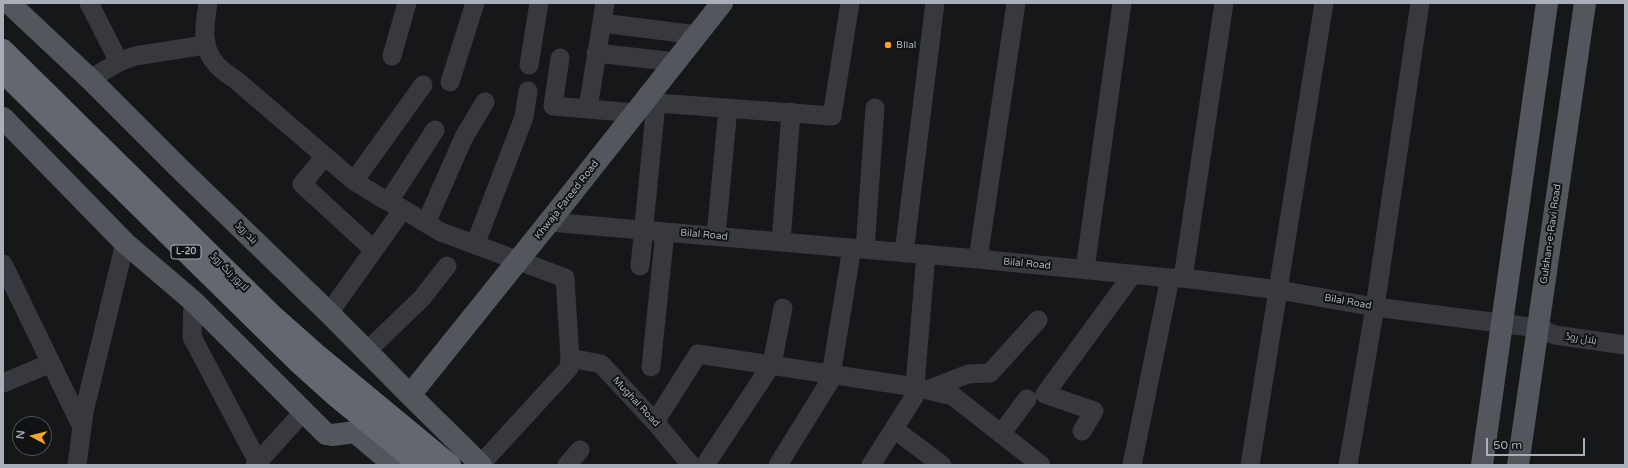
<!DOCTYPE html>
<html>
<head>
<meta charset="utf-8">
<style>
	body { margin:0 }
	#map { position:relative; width:1628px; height:468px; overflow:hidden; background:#161719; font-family:"Varela Round",sans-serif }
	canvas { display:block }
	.frame { position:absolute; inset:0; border:4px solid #a8afb9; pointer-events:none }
	.north { position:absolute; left:12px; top:416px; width:40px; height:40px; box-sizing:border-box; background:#111214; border:1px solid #4d5156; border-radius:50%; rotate:277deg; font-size:11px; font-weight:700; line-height:16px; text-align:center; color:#a8afb9 }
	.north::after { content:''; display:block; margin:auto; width:14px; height:18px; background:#f7a530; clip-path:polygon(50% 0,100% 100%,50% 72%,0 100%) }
	.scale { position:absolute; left:1486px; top:438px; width:99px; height:18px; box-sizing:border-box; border:2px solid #a8afb9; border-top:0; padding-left:5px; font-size:12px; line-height:14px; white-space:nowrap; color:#a8afb9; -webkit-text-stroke:3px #111214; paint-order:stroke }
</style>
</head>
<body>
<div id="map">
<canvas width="1628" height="468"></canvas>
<div class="frame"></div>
<div class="north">N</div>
<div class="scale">50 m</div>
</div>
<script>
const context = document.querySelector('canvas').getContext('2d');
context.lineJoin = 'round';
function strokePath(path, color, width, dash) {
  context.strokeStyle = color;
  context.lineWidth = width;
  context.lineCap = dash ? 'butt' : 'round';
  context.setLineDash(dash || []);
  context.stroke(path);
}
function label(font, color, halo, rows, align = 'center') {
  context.font = font + ' "Varela Round",Cairo,sans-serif';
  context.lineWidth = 4;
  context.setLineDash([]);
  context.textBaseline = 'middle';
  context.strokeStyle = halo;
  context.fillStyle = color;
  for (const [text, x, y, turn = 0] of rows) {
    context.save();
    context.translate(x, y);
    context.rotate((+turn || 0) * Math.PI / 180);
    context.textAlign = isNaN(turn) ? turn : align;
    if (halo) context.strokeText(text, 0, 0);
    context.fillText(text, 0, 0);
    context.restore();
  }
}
strokePath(new Path2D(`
	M89,3L119,62
	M208,3C205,24 200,46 216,64C221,70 229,75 236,80L354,181L380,197L399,207L441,232L565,278L570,358L569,368L481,464
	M602,23L697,35
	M596,53L676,62
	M392,56L407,3
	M560,58L553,106L635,113
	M529,65L539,3
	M90,79L119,62L135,56L205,45
	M450,82L475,3
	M644,102L832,116L850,3
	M588,108L605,3
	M325,156L302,184L374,250
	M354,181L423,85
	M389,201L435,130
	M549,222L978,259L1170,278H1183L1279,290L1375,307L1538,328L1555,335L1625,345
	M426,223L464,137L485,102
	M716,236L728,108
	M781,242L791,112
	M475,245L524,117L528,91
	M865,249L875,108
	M904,253L935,3
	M978,259L1016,3
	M3,264L82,427
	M640,266L656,103
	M1085,269L1122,3
	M1183,278L1224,3
	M193,301L192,337L258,462L255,465
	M329,313L403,209
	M367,351L422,298L447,266
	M570,358L601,364L655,422L691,465
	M651,367L665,232
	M3,383L51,363
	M927,390L968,374L990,373L1038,320
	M655,422L698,354L915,387L953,396L1041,465
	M894,429L942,465
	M1082,431L1094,411L1045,394L1133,274
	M1001,434L1027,399
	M258,462L304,411
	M77,465L84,412L125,243
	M567,465L580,450
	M705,465L772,364L783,308
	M778,465L830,381L852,248
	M871,465L914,397L926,254
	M1132,465L1170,278
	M1250,465L1324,3
	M1348,465L1375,307L1420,3`), '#37393e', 19);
strokePath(new Path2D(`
	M9,3L90,79L179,168L329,313L410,395L481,465
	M3,118L125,243L193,301L326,434L332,435L355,432L394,465
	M410,395L549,222L722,3
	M1482,465L1547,3
	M1518,465L1585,3`), '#53565d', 22);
strokePath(new Path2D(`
	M3,50L273,316L317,355L450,465
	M3,72L297,361L337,397L420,465`), '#63676f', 22);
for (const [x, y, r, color] of [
	[888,45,4,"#f7a530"]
]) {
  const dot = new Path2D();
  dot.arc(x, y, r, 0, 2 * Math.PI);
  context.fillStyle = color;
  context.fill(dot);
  strokePath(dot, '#111214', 1.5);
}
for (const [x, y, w] of [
	[186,252,30]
]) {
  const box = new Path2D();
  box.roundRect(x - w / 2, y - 7, w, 14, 3);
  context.fillStyle = '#111214';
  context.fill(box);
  strokePath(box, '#a8afb9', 1);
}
label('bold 9px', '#a8afb9', null, [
	["L-20",186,252]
]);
label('10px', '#a8afb9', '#111214', [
	["BIlal",896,45]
], 'left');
label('10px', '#a8afb9', '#111214', [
	["Khwaja Fareed Road",567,200,-52],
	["بند روڈ",246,233,44],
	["Gulshan-e-Ravi Road",1551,234,-82],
	["Bilal Road",704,235,5],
	["Bilal Road",1027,264,5],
	["لاہور رنگ روڈ",229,272,45],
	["Bilal Road",1348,302,10],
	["بلال روڈ",1581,339,8],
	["Mughal Road",636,402,47]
]);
</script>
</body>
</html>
